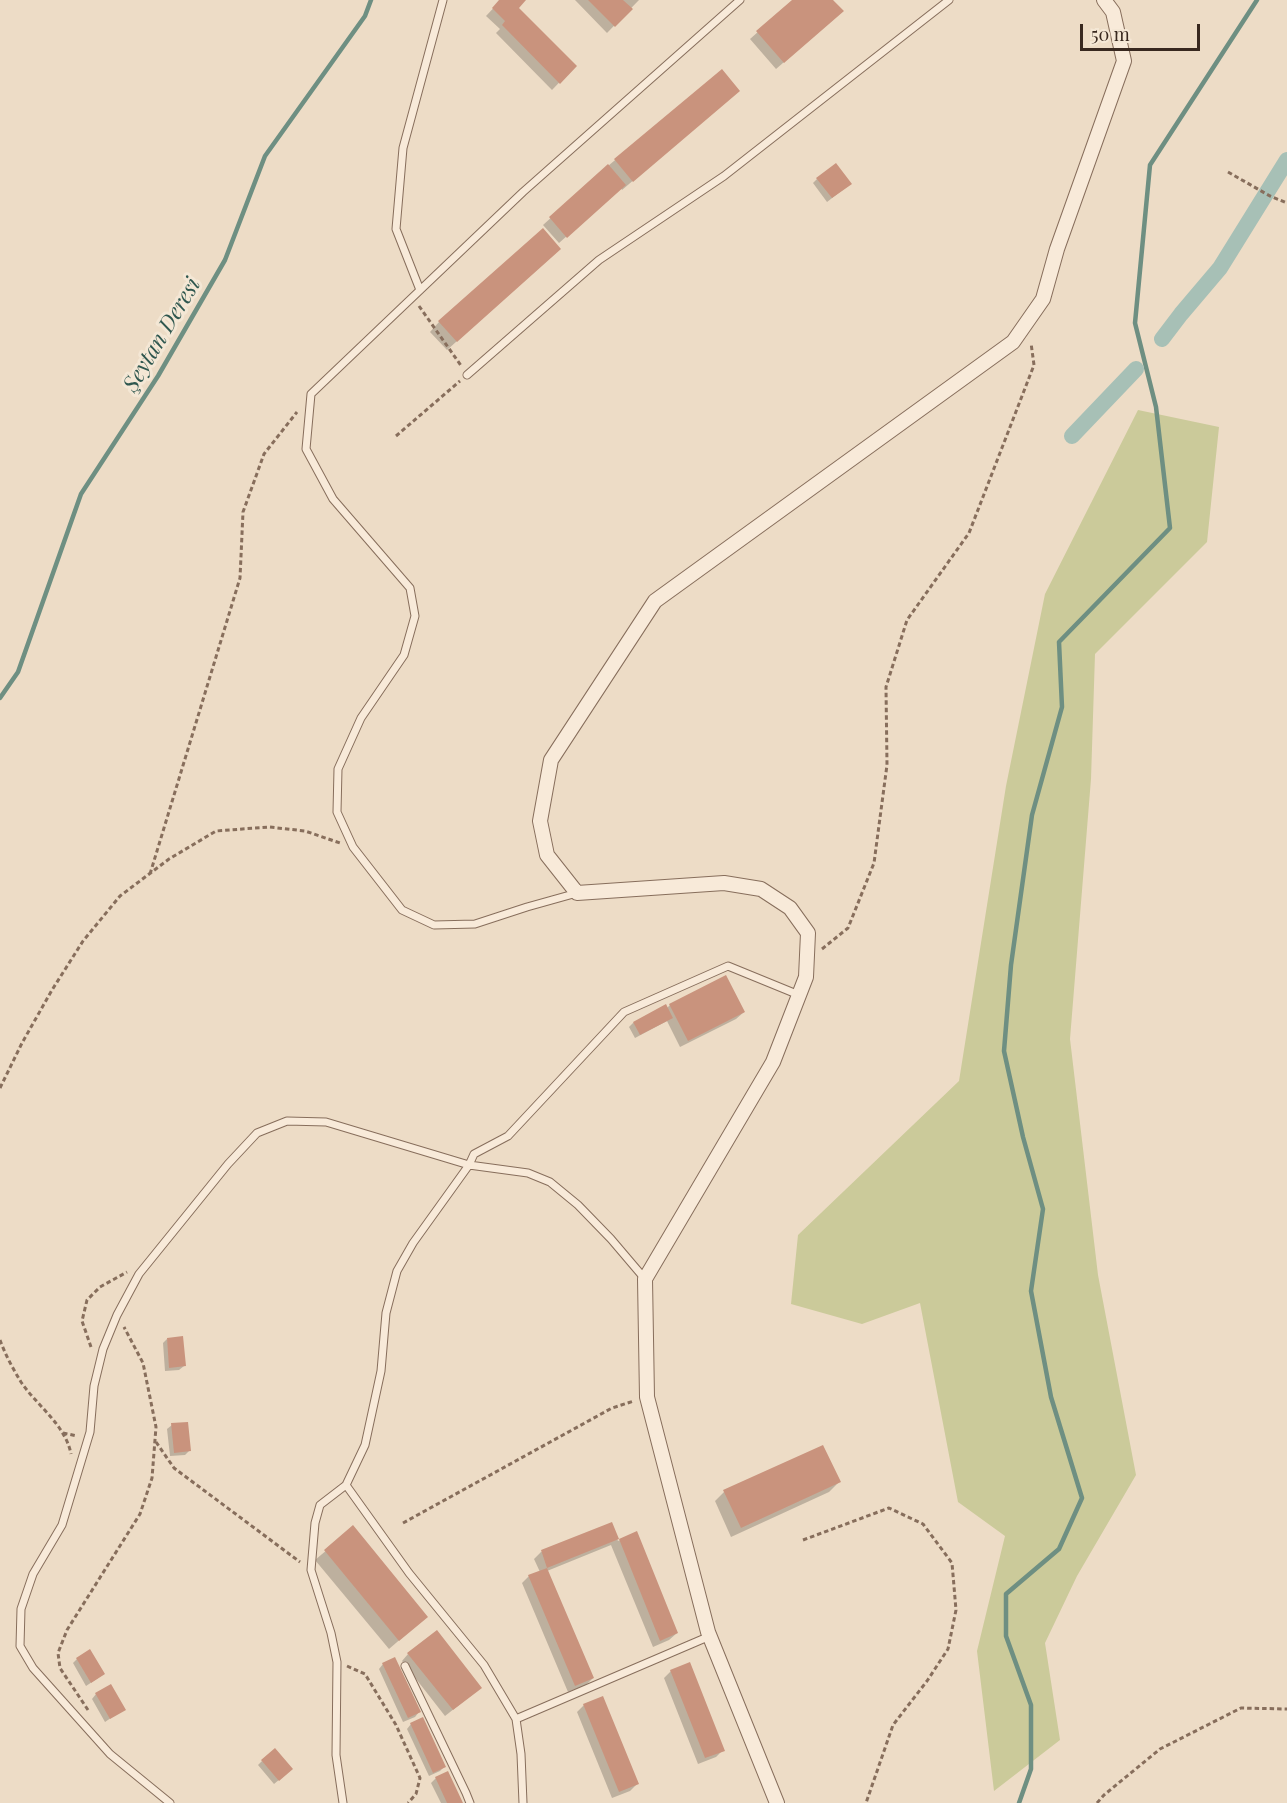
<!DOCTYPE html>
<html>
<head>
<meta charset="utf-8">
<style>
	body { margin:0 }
	#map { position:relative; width:1287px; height:1803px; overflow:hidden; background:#eddcc6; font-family:"Playfair Display",serif }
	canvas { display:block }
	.scale { position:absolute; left:1080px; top:24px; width:120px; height:27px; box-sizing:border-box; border:3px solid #38281f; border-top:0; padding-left:8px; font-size:18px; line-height:21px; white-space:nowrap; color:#38281f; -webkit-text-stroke:4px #f4e7d5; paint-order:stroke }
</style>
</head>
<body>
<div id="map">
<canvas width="1287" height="1803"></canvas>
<div class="scale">50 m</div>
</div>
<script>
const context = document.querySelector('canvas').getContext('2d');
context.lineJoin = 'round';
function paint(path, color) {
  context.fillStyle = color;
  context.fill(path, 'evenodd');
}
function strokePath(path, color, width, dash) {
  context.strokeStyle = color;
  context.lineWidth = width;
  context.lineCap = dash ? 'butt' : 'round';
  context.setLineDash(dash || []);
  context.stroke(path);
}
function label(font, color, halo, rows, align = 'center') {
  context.font = font + ' "Playfair Display",serif';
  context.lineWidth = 6;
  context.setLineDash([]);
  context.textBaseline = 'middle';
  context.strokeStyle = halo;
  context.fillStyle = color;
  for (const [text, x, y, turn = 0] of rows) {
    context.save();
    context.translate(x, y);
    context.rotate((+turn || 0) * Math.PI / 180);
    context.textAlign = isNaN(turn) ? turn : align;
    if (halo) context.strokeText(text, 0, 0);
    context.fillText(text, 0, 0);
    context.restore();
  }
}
paint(new Path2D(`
	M1138,410L1219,427L1207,542L1095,654L1091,779L1070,1039L1098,1275L1136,1475L1077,1576L1045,1643L1060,1740L994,1791L977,1651L1005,1536L958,1502L920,1303L862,1324L791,1304L798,1235L959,1081L1006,786L1045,594Z`), '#cbca9a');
paint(new Path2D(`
	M501,0H524L517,8L575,66L552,90L496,33L500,29L486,16Z
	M575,0H639L607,33Z
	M794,0H831L835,18L776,69L750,39Z
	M721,71L738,91L622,190L621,188L559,243L543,225L608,166Z
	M817,179L845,188L827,202L813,183Z
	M550,258L447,350L430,332L439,322Z
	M670,1005L744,1012L736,1019L680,1047L667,1021L635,1038L629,1027L633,1023L666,1009Z
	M167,1339L184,1366L179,1370L165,1371L163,1343Z
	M172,1425L190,1450L185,1455L170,1456L167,1429Z
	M839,1482L829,1492L731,1537L715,1501L724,1492Z
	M611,1524L618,1541L636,1533L677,1633L669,1640L653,1647L611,1545L547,1571L593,1678L586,1685L568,1692L522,1583L529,1576L540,1572L534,1559L541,1552Z
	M353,1528L426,1617L389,1649L315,1560Z
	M408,1654L473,1694L445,1716L402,1661Z
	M77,1659L104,1674L86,1686L73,1663Z
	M383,1664L419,1712L415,1717L403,1722L379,1669Z
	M671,1671L723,1750L716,1757L698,1764L664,1678Z
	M96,1694L124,1709L105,1722L92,1699Z
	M584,1705L637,1784L630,1791L612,1798L577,1712Z
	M411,1724L444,1767L440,1771L429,1776L407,1729Z
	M262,1761L286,1774L274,1784L258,1765Z
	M436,1778L461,1803H441L431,1783Z`), '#0003');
strokePath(new Path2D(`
	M0,698L18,672L81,494L158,376L225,260L265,156L365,16L371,0
	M1019,1803L1031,1769V1705L1006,1636V1594L1059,1549L1082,1498L1051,1397L1031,1291L1043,1209L1023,1137L1004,1051L1011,965L1032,815L1062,707L1059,642L1170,528L1156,407L1135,323L1150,165L1257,0`), '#6e8f82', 4.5);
strokePath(new Path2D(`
	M1162,339L1181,314L1220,268L1287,160
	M1072,436L1136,369`), '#a7c0b6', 16);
paint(new Path2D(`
	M499,0H526L519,8L577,66L560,84L502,25L505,21L492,8Z
	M588,0H623L633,9L615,27Z
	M792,0H833L844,11L784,63L756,31Z
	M722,69L740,91L633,182L614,159Z
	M836,163L852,184L832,198L816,178Z
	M608,164L626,185L567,238L549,217Z
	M543,228L561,249L457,342L438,321Z
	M726,975L745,1012L688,1041L669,1004Z
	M666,1004L673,1018L640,1035L633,1022Z
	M183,1336L186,1366L169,1368L167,1338Z
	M188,1422L191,1451L174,1453L171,1423Z
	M823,1445L841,1482L741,1528L723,1490Z
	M612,1522L619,1539L547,1568L594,1678L575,1686L528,1575L547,1568L541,1550Z
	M353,1525L428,1617L399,1641L324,1550Z
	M637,1531L678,1633L660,1641L619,1539Z
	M437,1630L482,1688L453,1710L407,1653Z
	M90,1649L105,1674L91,1683L76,1658Z
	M395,1657L421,1712L408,1718L382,1663Z
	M690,1662L725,1751L705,1758L670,1670Z
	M111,1684L126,1710L110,1719L95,1693Z
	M603,1696L639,1784L619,1792L583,1704Z
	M423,1717L446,1767L433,1773L410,1723Z
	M275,1748L293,1769L279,1781L261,1760Z
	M448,1771L463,1803H447L435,1777Z`), '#c9937d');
const service = new Path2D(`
	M420,290L396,229L403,148L443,0
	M467,375L599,260L724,176L949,0
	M577,893L527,907L475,924L434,925L402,910L353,847L337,812L338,769L361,718L404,655L415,616L410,588L333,499L306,449L311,394L523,192L740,0
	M346,1485L409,1573L484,1665L516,1719L521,1754L523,1803
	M405,1666L466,1793L470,1803
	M516,1719L710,1636
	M170,1803L110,1754L33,1668L20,1646L21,1609L33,1574L62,1525L90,1432L94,1386L103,1349L117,1315L139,1274L228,1164L257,1133L287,1121L326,1122L469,1165L528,1173L550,1182L578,1205L611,1239L645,1279
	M343,1803L336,1755L337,1662L331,1633L311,1570L315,1523L320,1505L346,1485L365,1445L381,1371L386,1313L397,1271L413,1243L469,1165L474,1154L508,1136L624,1012L728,966L799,995`);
const minor = new Path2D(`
	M777,1803L708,1632L647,1397L645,1279L773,1062L806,977L808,933L790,908L761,889L724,883L577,893L547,855L540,821L551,760L655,601L1013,342L1043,299L1057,249L1124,61L1113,12L1104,0`);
strokePath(service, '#876e5c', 9);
strokePath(minor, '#876e5c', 16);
strokePath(new Path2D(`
	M1228,172L1270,196L1287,203
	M419,306L462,367
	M396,436L460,381
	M150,874L240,578L243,512L264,454L297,412
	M822,949L848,928L874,863L887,765L886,687L907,620L969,533L1034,365L1031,343
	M0,1088L22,1043L52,990L83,941L120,896L169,859L216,831L269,827L305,831L340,843
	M0,1340C5,1354 13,1369 21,1382C37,1406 65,1424 71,1454
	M91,1347L82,1321L87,1300L100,1287L127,1272
	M63,1433L77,1436
	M156,1442L174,1468L300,1562
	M403,1523L612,1408L634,1401
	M803,1540L889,1508L923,1524L952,1563L956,1610L948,1649L927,1681L893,1725L866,1803
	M347,1666L365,1674L396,1725L420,1778L416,1794L408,1803
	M88,1710L60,1668L58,1653L67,1630L140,1514L152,1478L156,1427L143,1363L124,1327
	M1097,1803L1104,1795L1160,1749L1241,1708L1287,1709`), '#876e5c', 3, [4.5, 3]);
strokePath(service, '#f8ead9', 7);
strokePath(minor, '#f8ead9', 14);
label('italic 22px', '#2f574f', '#f4e7d5', [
	["Şeytan Deresi",162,335,-59]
]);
</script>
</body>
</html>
